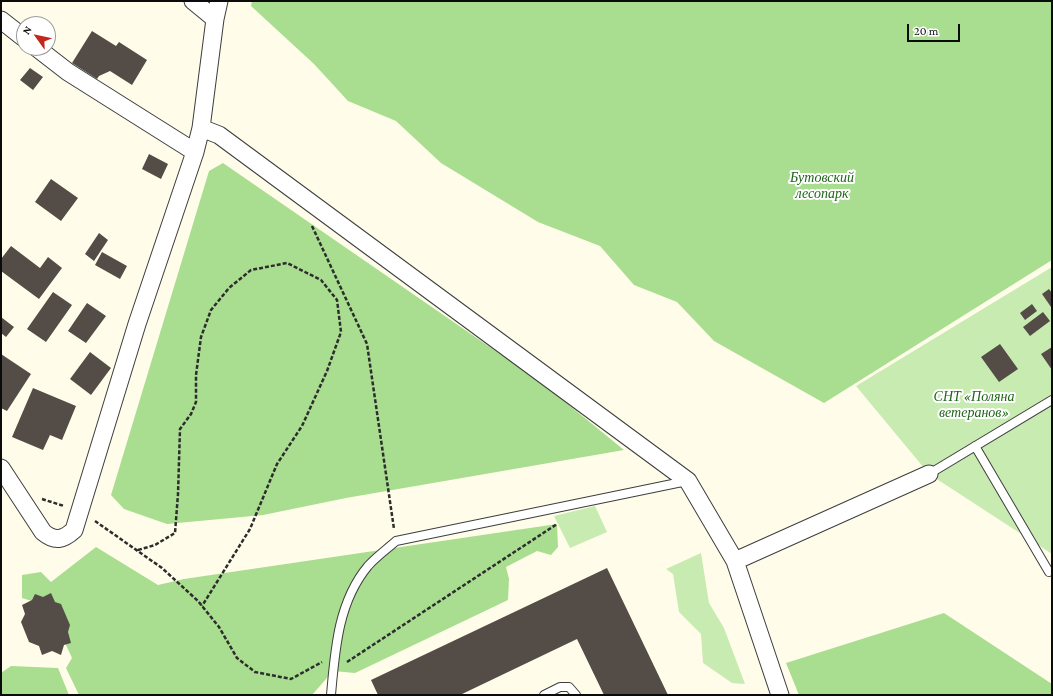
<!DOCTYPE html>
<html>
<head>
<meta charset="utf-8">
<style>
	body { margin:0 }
	#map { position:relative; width:1053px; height:696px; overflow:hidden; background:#fffde9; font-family:"Crimson Pro",serif }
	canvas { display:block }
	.frame { position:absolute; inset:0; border:2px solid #0b0b0b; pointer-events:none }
	.north { position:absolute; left:16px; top:16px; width:40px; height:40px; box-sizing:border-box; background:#fff; border:1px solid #9d9d9d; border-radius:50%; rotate:303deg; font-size:11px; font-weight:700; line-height:16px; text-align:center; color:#0b0b0b }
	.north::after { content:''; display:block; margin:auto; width:14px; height:18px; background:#c2271c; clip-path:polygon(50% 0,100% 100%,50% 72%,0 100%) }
	.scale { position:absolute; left:907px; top:24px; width:53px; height:18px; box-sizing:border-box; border:2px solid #0b0b0b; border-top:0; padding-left:5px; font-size:12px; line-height:14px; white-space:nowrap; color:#0b0b0b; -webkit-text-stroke:3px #fff; paint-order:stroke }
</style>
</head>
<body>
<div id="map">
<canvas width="1053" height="696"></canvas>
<div class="frame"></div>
<div class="north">N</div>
<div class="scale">20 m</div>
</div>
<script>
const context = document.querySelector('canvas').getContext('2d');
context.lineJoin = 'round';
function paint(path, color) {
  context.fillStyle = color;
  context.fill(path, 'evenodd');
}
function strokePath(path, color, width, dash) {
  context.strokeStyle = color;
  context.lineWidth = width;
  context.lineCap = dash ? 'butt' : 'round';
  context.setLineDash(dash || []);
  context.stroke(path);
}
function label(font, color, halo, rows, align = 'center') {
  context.font = font + ' "Crimson Pro",serif';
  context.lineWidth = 4;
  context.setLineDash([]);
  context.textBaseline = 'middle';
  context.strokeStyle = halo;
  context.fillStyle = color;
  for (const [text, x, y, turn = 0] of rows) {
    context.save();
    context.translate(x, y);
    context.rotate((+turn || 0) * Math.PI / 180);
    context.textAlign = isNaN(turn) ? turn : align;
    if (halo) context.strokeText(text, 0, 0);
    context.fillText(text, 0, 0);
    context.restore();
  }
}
paint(new Path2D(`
	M1052,267V554L929,474L856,386Z
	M595,506L607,532L570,548L554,516Z
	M701,553L709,603L724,628L745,684L732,683L703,663L701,634L679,612L673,574L666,569Z`), '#c8ebb1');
paint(new Path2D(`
	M252,1H1052V260L824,403L714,341L677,302L634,285L600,246L538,222L441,163L396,121L348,101L314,64L251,6Z
	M223,163L542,383L624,450L346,498L263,515L167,524L124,509L111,495L209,171Z
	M557,524L558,547L551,555L537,551L506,567L509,579L508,600L355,673L333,671L312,695H79L66,668L72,658L48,606L22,598V575L41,572L51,582L96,547L158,585L184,579Z
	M944,613L1052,684V695H799L786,663Z
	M11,666L58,668L69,695H1V673Z`), '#a9dd8f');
paint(new Path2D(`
	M92,31L116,46L119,42L147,60L132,85L110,71L99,76L97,79L72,63Z
	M30,68L43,77L33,90L20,80Z
	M149,154L168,164L161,179L142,169Z
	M51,179L78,198L61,221L35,202Z
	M99,233L108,240L94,261L85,254Z
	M11,246L40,268L48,257L62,268L39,299L1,271V259Z
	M102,252L127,266L120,279L95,265Z
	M1049,289L1052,293L1051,307L1042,294Z
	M53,292L72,305L46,342L27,329Z
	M87,303L106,316L86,343L68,331Z
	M1032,304L1037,311L1025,320L1020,313Z
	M1043,312L1050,321L1030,336L1023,327Z
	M1,317L14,327L6,337L1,333Z
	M1000,344L1018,369L999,382L981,357Z
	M1052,347V370L1041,354Z
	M90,352L111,368L91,395L70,379Z
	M1,354L31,374L7,411L1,408Z
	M33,388L76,406L62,440L50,435L43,450L12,437Z
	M607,568L668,695H604L577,639L460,695H378L371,680Z
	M51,593L55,602L61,604L70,625L68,632L71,643L64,645L61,655L52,651L42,655L39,646L29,642L21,622L25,614L22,605L32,600L35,594L43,597Z`), '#544d47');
const service = new Path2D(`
	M975,446L1049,572
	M929,474L1052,400
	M331,695C335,650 338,602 368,566C376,557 387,549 396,541L687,481
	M544,695L560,687H569L576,695`);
const minor = new Path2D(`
	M193,1L215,19
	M219,1L215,19L201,128L219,135L688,481L735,561L780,695
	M1,20L24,38
	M37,48L68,72L195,152
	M1,468L43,532C55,542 63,540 74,530L137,324L195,152L201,128
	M735,561L929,474`);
strokePath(service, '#3e3e3e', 10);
strokePath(minor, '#3e3e3e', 19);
strokePath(new Path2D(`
	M312,226L367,344L394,529
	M42,499L64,506
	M95,521L162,568L198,601L219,627L237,658L255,672L291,679L322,662
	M138,550L155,545L175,533L178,494L180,429L191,414L196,402V375L201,337L211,310L229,288L251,270L287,263L321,280L337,300L341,332L327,371L302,426L277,464L250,529L202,606
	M347,662L557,524`), '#2d2d2d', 2.5, [4, 2]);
strokePath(service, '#fff', 8);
strokePath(minor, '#fff', 17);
label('italic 14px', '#1f6518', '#fff', [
	["Бутовский",822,178],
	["лесопарк",822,194],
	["СНТ «Поляна",974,397],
	["ветеранов»",974,413]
]);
</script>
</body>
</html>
